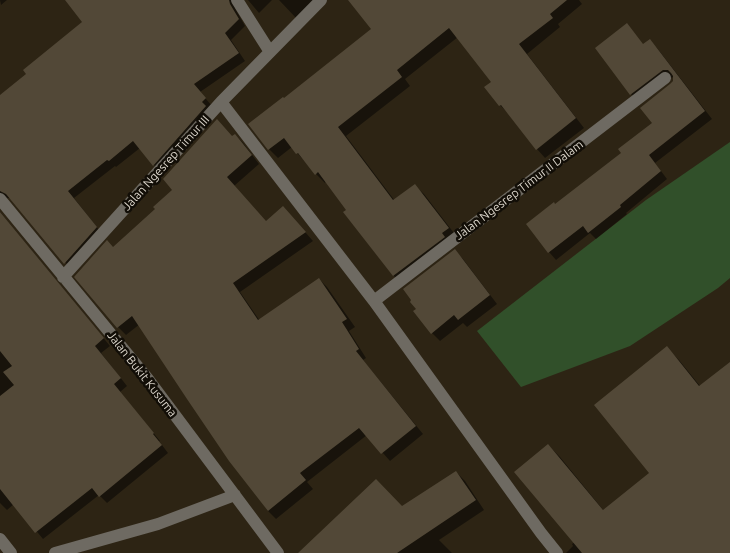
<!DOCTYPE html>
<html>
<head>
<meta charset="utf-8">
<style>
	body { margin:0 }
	canvas { display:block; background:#2d2414 }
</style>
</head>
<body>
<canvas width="730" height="553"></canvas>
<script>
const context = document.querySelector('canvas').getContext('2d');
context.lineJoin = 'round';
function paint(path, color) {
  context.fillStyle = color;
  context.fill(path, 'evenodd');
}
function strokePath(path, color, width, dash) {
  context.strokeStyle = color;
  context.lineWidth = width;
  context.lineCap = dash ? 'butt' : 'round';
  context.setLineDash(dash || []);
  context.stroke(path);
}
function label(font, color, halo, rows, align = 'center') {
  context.font = font + ' Ubuntu,sans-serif';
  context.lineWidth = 5;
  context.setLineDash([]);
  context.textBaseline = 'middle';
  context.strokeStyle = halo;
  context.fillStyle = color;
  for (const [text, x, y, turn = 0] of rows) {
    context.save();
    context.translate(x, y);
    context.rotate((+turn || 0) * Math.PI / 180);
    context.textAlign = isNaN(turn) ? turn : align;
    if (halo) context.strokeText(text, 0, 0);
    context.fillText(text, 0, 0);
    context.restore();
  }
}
paint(new Path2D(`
	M730,142V278L718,288L630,346L521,387L477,331L646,200Z`), '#31502a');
paint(new Path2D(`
	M0,0H7L1,5Z
	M66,0H241L235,8L237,12L245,26L231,40L245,61L200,92L212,106L160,172L140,148L116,167L115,166L74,198L103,235L72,270L11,198H6L0,202V97L27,74L84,22Z
	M248,0H272L259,13Z
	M279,0H315L296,18Z
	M350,0H579L582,4L558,24L560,27L527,54L584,128L545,158L537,149L509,114L500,105L492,82L458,37L405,79L410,86L346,136L395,201L415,186L424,194L457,237L402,284L394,276L345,212L348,210L326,181L325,183L316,174L292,147L278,158L269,149L284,100L373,29Z
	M650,40L657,48L712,119L655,163L667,179L626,213L627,214L596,239L590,233L556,260L549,252L555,205L622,153L653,123L671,85L675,77L668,78L638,101L631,94L644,45Z
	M235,135L243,143L259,164L234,186L267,223L291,216L313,241L240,292L260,321L319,279L327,287L355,327L349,331L366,358L363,360L423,434L390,461L367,435L307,482L313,489L276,519L268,511L140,324L126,335L118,327L114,248Z
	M0,212L110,346L101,353L127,386L120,392L160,441H159L168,453L107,503L99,495L43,539L14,504L7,510L0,503Z
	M455,251L463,259L497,304L467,327L463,323L440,341L432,333Z
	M667,348L679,360L700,386L730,364V553H566L573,546L572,544L575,542L548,445L560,457L604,511L651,473Z
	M456,472L465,481L484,510L439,540L452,553H300L403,508Z`), '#0007');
paint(new Path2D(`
	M65,0H229L230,4L239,19L225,33L239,53L194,84L206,98L202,102L206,106L153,166L133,141L109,161L107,160L68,191L97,227L64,264L6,194L0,191V95L26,74L23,70L82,22Z
	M348,0H567L550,14L553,18L519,44L576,118L536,150L501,105L499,106L484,87L491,82L449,28L397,70L402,77L338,127L393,200L415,184L449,228L442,233L445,237L393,276L343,212L346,210L318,172L315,175L298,153L296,154L284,138L268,150L248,124L283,97L284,98L371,29Z
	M627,23L643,44L650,39L705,111L649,155L661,171L620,205L621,207L588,233L583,226L548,253L526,224L554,202L555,204L621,153L618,149L652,123L640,108L670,84L673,81V76L671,73L668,70H663L630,95L595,48Z
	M217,119L232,136L235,134L252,155L227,177L266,221L283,206L306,232L233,283L258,320L319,278L347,319L342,322L359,349L356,351L416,426L381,454L359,428L300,473L306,480L268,511L229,461L187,399L132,316L117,328L74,277L107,240L113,247L155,209L153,207L172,190L163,179Z
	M0,212L104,338L95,346L121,378L114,384L154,433L153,434L162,445L99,497L92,488L35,533L0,489V396L14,385L3,372L12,366L0,351Z
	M455,249L490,295L458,320L454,315L431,334L413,311L416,309L410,302L411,300L403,289Z
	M667,346L699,386L730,362V553H582L514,472L548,444L603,510L649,473L594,405Z
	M456,471L476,500L397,553H298L376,479L402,506Z`), '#524837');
strokePath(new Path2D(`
	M237,0L270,52
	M221,102L374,301L541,533L557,553
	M0,199L148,379L278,553
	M63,277L221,102L321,0
	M374,301L665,78
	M0,539L11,553
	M55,553L158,524L235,495`), '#6e6a62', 12);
label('12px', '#dbd5cb', '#120e07', [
	["Jalan Ngesrep Timur III",166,163,-48],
	["Jalan Ngesrep Timur II Dalam",519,190,-37],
	["Jalan Bukit Kusuma",142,374,52]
]);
</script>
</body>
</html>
